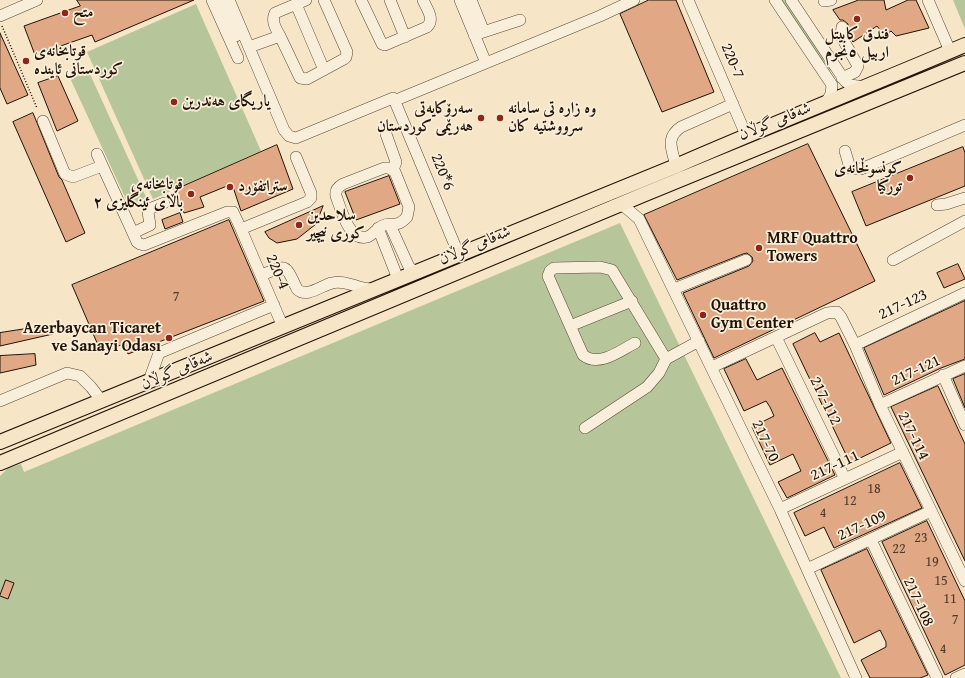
<!DOCTYPE html>
<html>
<head>
<meta charset="utf-8">
<style>
	body { margin:0 }
	canvas { display:block; background:#f6e5c6 }
</style>
</head>
<body>
<canvas width="965" height="678"></canvas>
<script>
const context = document.querySelector('canvas').getContext('2d');
context.lineJoin = 'round';
function paint(path, color) {
  context.fillStyle = color;
  context.fill(path, 'evenodd');
}
function strokePath(path, color, width, dash) {
  context.strokeStyle = color;
  context.lineWidth = width;
  context.lineCap = dash ? 'butt' : 'round';
  context.setLineDash(dash || []);
  context.stroke(path);
}
function label(font, color, halo, rows, align = 'center') {
  context.font = font + ' "Gentium Book Plus",Amiri,serif';
  context.lineWidth = 3.5;
  context.setLineDash([]);
  context.textBaseline = 'middle';
  context.strokeStyle = halo;
  context.fillStyle = color;
  for (const [text, x, y, turn = 0] of rows) {
    context.save();
    context.translate(x, y);
    context.rotate((+turn || 0) * Math.PI / 180);
    context.textAlign = isNaN(turn) ? turn : align;
    if (halo) context.strokeText(text, 0, 0);
    context.fillText(text, 0, 0);
    context.restore();
  }
}
paint(new Path2D(`
	M781,0H786L832,69L829,71Z
	M953,0H965V29Z
	M196,4L261,151L153,199L87,52Z
	M89,72L146,197L130,208L70,78Z
	M620,223L841,678H0V476L8,468L21,464L24,472Z`), '#b6c69a');
const building = new Path2D(`
	M77,0H194L95,42L92,35L35,55L24,26L80,6Z
	M649,0H676L714,92L662,112L620,14Z
	M859,0H884L886,10L908,0H916L929,28L896,36L891,31L885,36L877,26L853,42L848,34V24L843,20H840L833,10Z
	M0,33L28,95L7,104L0,88Z
	M58,76L78,121L57,131L38,83Z
	M33,113L59,177L62,180L85,233L66,242L13,122Z
	M808,144L875,281L714,358L683,293L749,266L753,261L752,257L747,253L743,254L677,280L644,215Z
	M277,145L293,189L241,211L232,184L200,197L204,207L184,213L175,190Z
	M963,147L965,153V186L866,226L852,192Z
	M389,176L400,204L356,220L345,192Z
	M323,206L316,224L297,239L277,243L269,238L265,232Z
	M180,213L183,222L165,229L162,220Z
	M229,220L264,301L128,354L124,344L101,352L72,285Z
	M958,264L965,279L944,288L937,273Z
	M965,301V359L941,368L884,395L864,348Z
	M24,329L53,334L0,346V333Z
	M815,333L820,342L839,333L891,443L850,463L793,344Z
	M35,354L36,365L0,373V356Z
	M746,359L757,380L782,368L835,475L787,498L778,482L801,471L793,454L770,465L752,427L774,416L770,407L766,401L744,411L724,369Z
	M965,374V408L953,379Z
	M938,386L965,444V561L891,407Z
	M900,463L922,508L834,548L824,527L805,536L794,513Z
	M927,521L965,601V665L945,675L882,542Z
	M867,549L928,675L920,678H870L861,660L886,647V642L880,630L854,643L821,570Z
	M6,580L14,583L8,599L0,596Z`);
paint(building, '#e0a884');
strokePath(building, '#221306', 1);
const minor = new Path2D(`
	M212,0L238,58
	M220,0L236,36
	M229,0L284,130L289,136L296,138L393,98L396,100L600,16L634,0
	M361,0L382,44L385,45L427,27C435,19 427,9 423,0
	M390,0L405,37
	M460,0L486,63
	M471,0L484,32
	M688,0L746,135
	M775,0L832,85L831,94L825,104
	M791,0L845,81L850,85L865,87
	M824,0V1L831,0
	M928,0L950,51
	M296,4L324,70
	M0,16L37,0
	M842,27L841,36L858,66L855,72L842,78
	M474,35L520,20
	M280,36L300,78L307,79L344,59L346,57L347,52L324,0
	M249,47L280,36C276,29 271,21 275,13L306,0
	M396,100V104L459,255
	M43,121L65,174L73,177L102,166
	M386,134L396,162L393,170
	M845,151L850,168L861,169L965,125
	M97,154L137,242L140,244L144,245L227,212H233L241,229L283,327
	M676,166C672,149 665,138 681,127L733,104
	M384,168H389L395,172L409,207L407,217C396,229 392,221 382,226C376,229 373,235 367,237C349,242 341,209 336,196C335,191 338,187 343,184Z
	M618,205L625,207L639,219L780,509L856,678
	M937,205L946,204L965,198
	M390,225L409,267L415,272
	M378,228L398,279
	M241,229L307,202L311,198V193L296,157
	M133,233L150,225L148,212L149,209L164,203
	M893,260L965,221
	M261,275C288,265 284,262 297,289C306,299 322,285 332,283C346,279 359,290 373,289
	M674,289L746,260
	M570,326L632,301
	M776,337L845,479
	M635,343C621,350 599,368 583,355L548,276L550,271L554,268L600,267L612,270L666,359
	M855,345L965,293
	M712,367L827,313L837,312L841,317L855,345L880,405L965,581
	M151,375L159,353L274,305
	M943,375L965,425
	M0,401L67,373L80,376L91,387L101,400
	M880,405L965,366
	M585,428L647,387L659,373L666,359L699,341
	M780,509L903,452
	M871,540L937,678
	M807,569L931,511
	M956,678L965,674`);
const major = new Path2D(`
	M0,442L676,166C772,124 869,86 965,45
	M0,463L645,194L965,63`);
strokePath(minor, '#574836', 12);
strokePath(major, '#221306', 16);
strokePath(new Path2D(`
	M2,26L37,108`), '#221306', 1.5, [1, 2]);
strokePath(minor, '#f9eeda', 11);
strokePath(major, '#f6e5c6', 14);
for (const [x, y, r, color] of [
	[65,13,4,"#8f2418"],
	[857,19,4,"#8f2418"],
	[26,61,4,"#8f2418"],
	[174,102,4,"#8f2418"],
	[481,118,4,"#8f2418"],
	[500,118,4,"#8f2418"],
	[910,178,4,"#8f2418"],
	[230,187,4,"#8f2418"],
	[191,194,4,"#8f2418"],
	[299,225,4,"#8f2418"],
	[759,248,4,"#8f2418"],
	[703,315,4,"#8f2418"],
	[169,338,4,"#8f2418"]
]) {
  const dot = new Path2D();
  dot.arc(x, y, r, 0, 2 * Math.PI);
  context.fillStyle = color;
  context.fill(dot);
  strokePath(dot, '#f9eeda', 1.5);
}
label('14px', '#523826', null, [
	["7",176,297],
	["18",874,489],
	["12",850,501],
	["4",823,513],
	["23",921,538],
	["22",899,549],
	["19",932,562],
	["15",941,581],
	["11",950,599],
	["7",955,620],
	["4",943,649]
]);
label('bold 16px', '#221306', '#f9eeda', [
	["متح",73,13],
	["فندق كابيتل",857,35,"center"],
	["اربيل ٥نجوم",857,53,"center"],
	["قوتابخانەی",34,52],
	["کوردستانی ئایندە",34,70],
	["یاریگای هەندرین",182,102],
	["سەرۆكایەتی",473,109,"right"],
	["هەرێمی كوردستان",473,127,"right"],
	["وه زاره تى سامانه",508,109],
	["سرووشتيه كان",508,127],
	["کونسوڵخانەی",902,169,"right"],
	["تورکیا",902,187,"right"],
	["قوتابخانەی",183,185,"right"],
	["باڵای ئینگلیزی ۲",183,203,"right"],
	["ستراتفۆرد",238,187],
	["سلاحدین",307,216],
	["كوری نیچیر",307,234],
	["MRF Quattro",767,239],
	["Towers",767,257],
	["Quattro",711,306],
	["Gym Center",711,324],
	["Azerbaycan Ticaret",161,329,"right"],
	["ve Sanayi Odası",161,347,"right"]
], 'left');
label('16px', '#221306', '#f9eeda', [
	["220-7",732,61,67],
	["شەقامی گوڵان",775,122,-22],
	["220*6",442,172,68],
	["شەقامی گوڵان",475,246,-23],
	["220-4",277,272,67],
	["217-123",903,305,-25],
	["شەقامی گوڵان",177,371,-23],
	["217-121",916,371,-25],
	["217-112",825,401,64],
	["217-114",913,436,64],
	["217-70",765,441,65],
	["217-111",835,466,-25],
	["217-109",862,526,-25],
	["217-108",918,602,65]
]);
</script>
</body>
</html>
